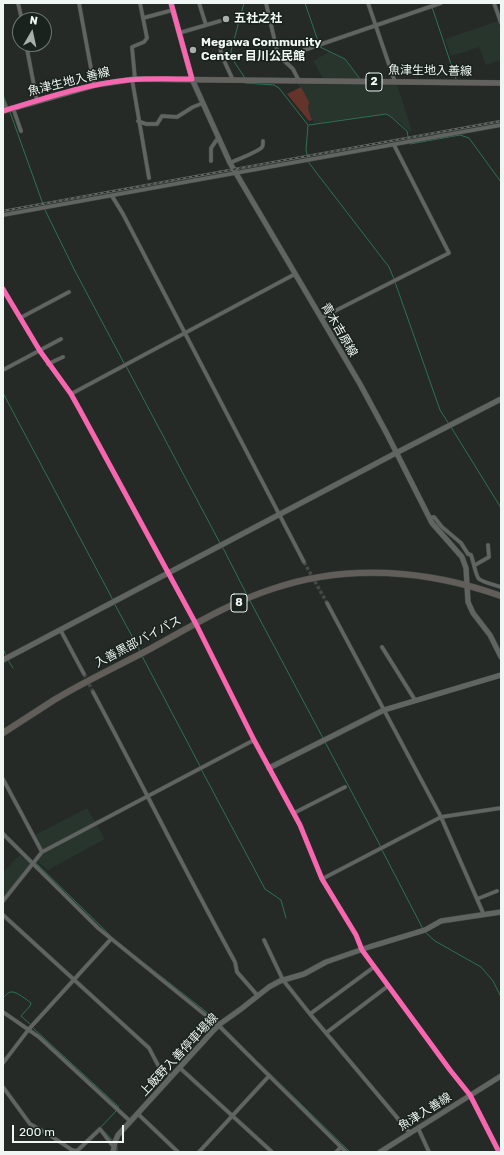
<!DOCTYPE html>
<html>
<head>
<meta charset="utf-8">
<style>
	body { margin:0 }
	#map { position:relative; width:504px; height:1155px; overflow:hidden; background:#252a27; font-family:Rubik,sans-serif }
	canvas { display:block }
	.frame { position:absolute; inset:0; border:4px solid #f0f6f3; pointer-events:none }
	.north { position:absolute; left:12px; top:12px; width:40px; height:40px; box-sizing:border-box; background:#19221d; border:1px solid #6f7773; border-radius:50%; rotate:9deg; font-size:11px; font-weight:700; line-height:16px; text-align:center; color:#f0f6f3 }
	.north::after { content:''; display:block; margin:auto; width:14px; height:18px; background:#a9afac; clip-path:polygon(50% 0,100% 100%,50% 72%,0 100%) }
	.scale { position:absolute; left:12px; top:1125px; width:112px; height:18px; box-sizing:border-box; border:2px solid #f0f6f3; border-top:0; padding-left:5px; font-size:12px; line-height:14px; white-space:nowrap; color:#f0f6f3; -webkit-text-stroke:3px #19221d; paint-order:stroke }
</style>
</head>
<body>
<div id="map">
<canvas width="504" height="1155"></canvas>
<div class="frame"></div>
<div class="north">N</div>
<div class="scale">200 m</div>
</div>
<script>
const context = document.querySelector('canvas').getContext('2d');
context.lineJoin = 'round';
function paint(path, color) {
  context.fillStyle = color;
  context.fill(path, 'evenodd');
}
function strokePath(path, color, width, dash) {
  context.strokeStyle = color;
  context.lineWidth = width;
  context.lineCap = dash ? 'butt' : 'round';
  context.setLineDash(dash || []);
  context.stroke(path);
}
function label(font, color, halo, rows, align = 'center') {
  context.font = font + ' Rubik,"Noto Sans JP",sans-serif';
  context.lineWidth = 3;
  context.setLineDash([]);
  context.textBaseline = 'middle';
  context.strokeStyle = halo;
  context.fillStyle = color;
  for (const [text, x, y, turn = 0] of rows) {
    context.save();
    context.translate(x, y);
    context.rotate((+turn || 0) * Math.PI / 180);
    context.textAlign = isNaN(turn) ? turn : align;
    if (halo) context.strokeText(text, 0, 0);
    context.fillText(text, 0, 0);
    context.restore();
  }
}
paint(new Path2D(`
	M498,21L501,30V60L486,65L479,47L451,56L445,39Z
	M329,52L345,59L360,80L323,79L313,61Z
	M297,83L397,84L412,131L410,132L401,123L387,114L314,123L308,108L309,102Z
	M87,808L105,839L48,870L37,861L44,852L35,835Z
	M20,855L31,864L3,899V872Z`), '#27352d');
paint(new Path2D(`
	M301,87L309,102L308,108L312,120L309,121L287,94Z`), '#64342b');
strokePath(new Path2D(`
	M244,3L231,51V57L245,78
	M305,3L319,44
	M432,7L456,79
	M320,47L345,59L360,79
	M245,83L274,85L279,88L308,125L306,150L309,163L389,267L394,279
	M3,95L8,107
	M10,112L44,207
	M309,125L386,114L390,116L407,131L409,141
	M410,144L460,135L469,138L501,182
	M45,210L75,271L124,363
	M395,282L440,410L449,424
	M126,366L220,543
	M3,393L113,600
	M451,427L501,508
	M223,548L247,595
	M249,599L323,738
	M114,603L140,651
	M3,649L6,655
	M142,656L200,766
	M8,660L13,668
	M325,742L381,847
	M201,769L265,889L281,900L286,918
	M3,831L33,861
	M382,850L423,929
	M36,863L115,940L219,1022
	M425,932L435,941L481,967L493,981L501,997
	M3,998C5,996 8,992 11,992C16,991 27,1000 31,1003L30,1006L21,1016L31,1025
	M222,1026L255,1059
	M33,1028L119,1107L118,1108
	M259,1063L350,1152
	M101,1127L116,1111
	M103,1130L113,1141
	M117,1147V1152`), '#2d7252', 1);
strokePath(new Path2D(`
	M304,562L327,603
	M84,674L93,692`), '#434946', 3.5, [3.5, 2]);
const street = new Path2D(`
	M18,3L22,20
	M79,3L94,85
	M199,3L206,25
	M266,3L278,55L293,69L299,81
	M368,3L395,82
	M494,3L501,23
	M143,18L173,10
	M179,33L220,21
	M26,44L37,101
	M220,45L221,54L233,80
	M281,58L441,3
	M132,79L149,178
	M135,79L132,47L144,42L147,38L140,3
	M3,101L7,110
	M13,108L21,131
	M138,121L146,124H157L162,116L177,117L193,107L203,103
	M211,161V148L218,138
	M230,163C236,160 260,151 262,147C263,146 263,143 263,141
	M112,196L123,214L304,562
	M3,215L501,125
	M3,289L40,351L71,394L81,412L196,624L254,740L300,825L322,879L356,935L362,950L450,1070L470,1095L499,1152
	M20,318L69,292
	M321,318L449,253L394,145
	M48,364L63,357
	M3,370L61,339
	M71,394L295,274
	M429,518L434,517L442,527L461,543L468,554L471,555C473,560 476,577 479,579C485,583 495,585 501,587
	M475,565L489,557L488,545
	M327,603L441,817L484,915
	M61,631L84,674
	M382,647L415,700
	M93,692C141,782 186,873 235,962L237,972L258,996
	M3,779L42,852
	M294,813L345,787
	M3,834L98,928L219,1026L346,1152
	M322,879L441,817L501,808
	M477,899L497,891
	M3,901L42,852L254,740
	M3,915L149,1048L159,1067L171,1077
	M264,940L283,980L310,1014L374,967
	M3,1012L39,1037L130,1121
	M310,1014L326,1033L388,986
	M326,1033L410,1133
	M3,1063L29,1029L111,939
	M180,1068L272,1152
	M3,1087L30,1124L48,1134L72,1150L77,1151L100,1129L112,1145H114
	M138,1114L178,1152
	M418,1128L429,1152
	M199,1152L269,1076
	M336,1152L341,1147`);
const secondary = new Path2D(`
	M171,3L192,79L230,163L360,384L387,434L432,523L462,557L466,568L468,602L473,613L490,635L501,657
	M3,660L396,453L501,399
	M269,768L384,710L501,675
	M113,1152L115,1142L118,1135L212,1032L220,1024L241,1009L269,987L280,981L304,974L326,962L369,947L425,930L441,921L501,912
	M380,1152L501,1076`);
const primary = new Path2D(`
	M3,111L95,85L135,79L501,83`);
const highway = new Path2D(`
	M3,733C20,722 37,711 54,700C85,681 118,666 150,649C190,627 229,603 272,589C347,563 428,570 501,596`);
strokePath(street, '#444845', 4.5);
strokePath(secondary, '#444845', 6);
strokePath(primary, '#444845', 6);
strokePath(highway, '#444845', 7);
strokePath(street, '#616562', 3.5);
strokePath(secondary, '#616562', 5);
strokePath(primary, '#64625f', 5.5);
strokePath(highway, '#615e5a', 6);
const rail = new Path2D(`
	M3,211L501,121`);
strokePath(rail, '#606562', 2.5);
strokePath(rail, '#19221d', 1, [3]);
strokePath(new Path2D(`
	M3,111C43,99 86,84 128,80C149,78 171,79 192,79L171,3
	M3,289L40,351L71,394L81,412L196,624L254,740L300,825L322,879L356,935L362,950L450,1070L470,1095L499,1152`), '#f766af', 5);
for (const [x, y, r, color] of [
	[226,19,4,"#a9afac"],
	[193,50,4,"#a9afac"]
]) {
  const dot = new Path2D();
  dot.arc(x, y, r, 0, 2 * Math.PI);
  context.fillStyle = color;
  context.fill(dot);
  strokePath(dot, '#19221d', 1.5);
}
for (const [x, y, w] of [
	[374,82,16],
	[239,603,16]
]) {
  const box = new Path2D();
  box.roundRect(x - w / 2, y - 9, w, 18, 3);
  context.fillStyle = '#19221d';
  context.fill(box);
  strokePath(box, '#f0f6f3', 1);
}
label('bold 11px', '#f0f6f3', null, [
	["2",374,82],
	["8",239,603]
]);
label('bold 12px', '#f0f6f3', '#19221d', [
	["五社之社",234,19],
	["Megawa Community",201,43],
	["Center 目川公民館",201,57]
], 'left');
label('12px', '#f0f6f3', '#19221d', [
	["魚津生地入善線",430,71,1],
	["魚津生地入善線",69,82,-14],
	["青木吉原線",339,330,60],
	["入善黒部バイパス",138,642,-28],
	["上飯野入善停車場線",179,1055,-47],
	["魚津入善線",425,1112,-32]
]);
</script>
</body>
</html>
